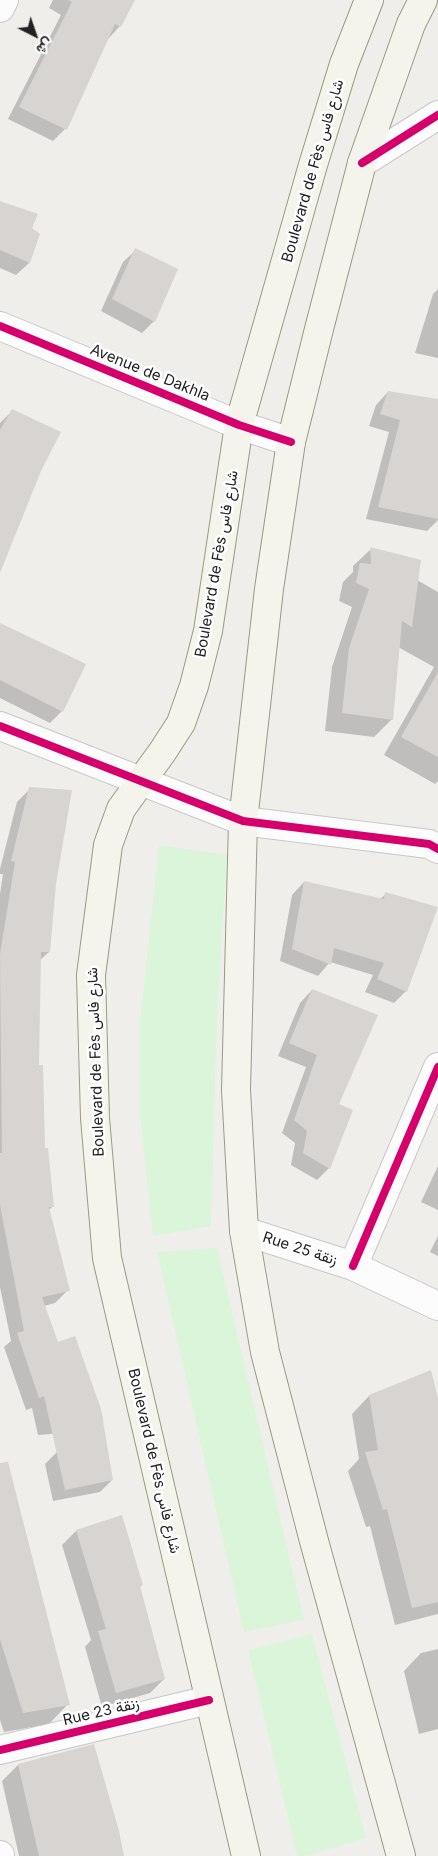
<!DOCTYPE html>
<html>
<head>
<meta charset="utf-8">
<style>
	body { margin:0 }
	#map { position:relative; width:438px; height:1856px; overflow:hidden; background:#f0eeeb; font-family:Inter,Vazirmatn,sans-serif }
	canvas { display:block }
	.north { position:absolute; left:10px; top:10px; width:50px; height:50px; -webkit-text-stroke:4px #fff; paint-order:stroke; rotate:139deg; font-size:14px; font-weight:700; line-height:20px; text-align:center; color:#222 }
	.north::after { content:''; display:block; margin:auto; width:18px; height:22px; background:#222; clip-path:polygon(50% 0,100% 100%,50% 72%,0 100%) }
</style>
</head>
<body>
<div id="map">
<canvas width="438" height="1856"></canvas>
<div class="north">ش</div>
</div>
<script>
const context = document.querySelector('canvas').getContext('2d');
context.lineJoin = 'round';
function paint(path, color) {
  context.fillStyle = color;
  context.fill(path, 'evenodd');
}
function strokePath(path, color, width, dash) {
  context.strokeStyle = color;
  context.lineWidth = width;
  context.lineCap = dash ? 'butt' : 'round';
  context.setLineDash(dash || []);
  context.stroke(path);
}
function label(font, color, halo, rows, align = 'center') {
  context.font = font + ' Inter,Vazirmatn,sans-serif';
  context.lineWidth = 5;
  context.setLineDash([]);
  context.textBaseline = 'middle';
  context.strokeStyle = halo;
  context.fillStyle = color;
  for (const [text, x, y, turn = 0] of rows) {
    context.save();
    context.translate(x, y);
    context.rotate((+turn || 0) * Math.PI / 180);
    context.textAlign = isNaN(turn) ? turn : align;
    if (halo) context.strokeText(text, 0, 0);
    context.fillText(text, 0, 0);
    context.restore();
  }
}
paint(new Path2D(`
	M159,845L227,855L217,1014L211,1226L153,1236L140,1115V1022Z
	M217,1248L304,1620L244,1632L157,1252Z
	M312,1634L366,1838L306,1856H297L248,1650Z`), '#daf5da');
paint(new Path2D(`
	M53,0H134L120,26L108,39L65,129L53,141L8,119L61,15L49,8Z
	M0,202L38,234L29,263L16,275L0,268Z
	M136,250L154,321L142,333L101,311L123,262Z
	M438,289V358L415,353L433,294Z
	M388,392L438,400V520L427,531L366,519L389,432L369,426L376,405Z
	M12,411L0,552V423Z
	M371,549L417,580L438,592V781L435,784L384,755L434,667L398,647L392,719L374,737L325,731L332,667L352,607L339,601L343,582L353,572V566Z
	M0,625L62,711L50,723L0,698Z
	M30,789L55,884L49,952L40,960L38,1067L44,1149L53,1206L49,1210L68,1290L55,1303L44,1306L57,1343L75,1337L103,1419L90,1431L38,1435L32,1408L26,1410L4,1347L11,1341L0,1287V894L3,874H0V869L17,802Z
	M304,882L380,899L386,894L406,991L394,1003L365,992L373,975L330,962L318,976L280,961L292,895Z
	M312,990L337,1105L329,1168L317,1180L291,1165L295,1143L282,1133L306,1067L278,1056L300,1003Z
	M438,1166V1210L421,1202Z
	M438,1236V1256L430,1252Z
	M369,1396L438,1403V1614L395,1625L370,1526L366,1527L348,1471L359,1459L352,1414Z
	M57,1452L112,1480L100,1492L53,1501L45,1464Z
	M0,1465L68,1704L49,1724L4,1732L0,1720Z
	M76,1531L142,1585L139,1588L164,1679L150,1693L102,1707L85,1647L91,1640L62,1545Z
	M438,1649V1729L419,1734L404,1671L421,1653Z
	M18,1765L123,1856H19L2,1781Z`), '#0003');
paint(new Path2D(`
	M68,0H135L121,27L115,24L67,130L19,107L72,2Z
	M0,201L38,214L32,228L40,234L30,263L0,250Z
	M135,248L178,269L155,322L112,299Z
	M388,391L438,399V519L378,507L400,420L380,414Z
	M12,409L61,432L41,471L0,573V430Z
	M370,547L421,560L412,627L402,621L393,720L342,713L349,648L369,589L356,583L360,563L371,564Z
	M0,623L86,664L63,712L0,680Z
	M438,672V757L401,737Z
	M29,787L72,790L56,884L50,952H41L39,1065H43L45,1148H48L54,1207H49L70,1291L42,1297L58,1342L75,1336L101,1409L113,1480L65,1490L44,1396L39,1398L17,1333L24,1331L0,1205V1153H2L0,954L15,862L11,861Z
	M304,881L384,899L385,892L438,907L407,992L377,979L384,963L334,948L331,965L292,949Z
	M312,989L378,1015L339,1104L353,1110L330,1169L303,1153L307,1131L294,1120L317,1055L289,1043Z
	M431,1370L438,1398V1602L412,1608L387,1509L383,1510L365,1452L378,1450L369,1395Z
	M8,1462L70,1705L23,1713L0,1639V1463Z
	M122,1515L143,1585L140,1586L165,1679L116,1693L98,1631L106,1629L76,1530Z
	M94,1744L119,1831L124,1856H39L18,1764Z`), '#d7d4d2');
const minor = new Path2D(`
	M0,8L4,0
	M362,163L438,115
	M0,326L239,425L291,442
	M0,726L243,821L429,844L438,849
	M244,1231L353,1266L438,1306
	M353,1266L438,1067
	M0,1750L209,1700
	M0,1855V1856`);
const secondary = new Path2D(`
	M246,1856L107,1258L95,1118L91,975L108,845L121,809L163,751L181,723L194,686L208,631L239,425L313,165L344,64L369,0
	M401,1856L314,1541L265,1352L244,1231L236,1090L243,821L269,589L291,442L319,329L362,163L411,24L423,0`);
strokePath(minor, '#c9c8c7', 30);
strokePath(secondary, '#999a82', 30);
strokePath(minor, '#fdfcfc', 28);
strokePath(secondary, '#f4f4ed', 28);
strokePath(new Path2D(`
	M362,163L438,115
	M0,326L239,425L291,442
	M0,726L243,821L429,844L438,849
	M353,1266L438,1067
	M0,1750L209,1700`), '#d6006c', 8);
label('15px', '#222', '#fff', [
	["Boulevard de Fès شارع فاس",313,171,-74],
	["Avenue de Dakhla",150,373,22],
	["Boulevard de Fès شارع فاس",217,564,-80],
	["Boulevard de Fès شارع فاس",96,1062,-92],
	["Rue 25 زنقة",300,1249,18],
	["Boulevard de Fès شارع فاس",154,1461,77],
	["Rue 23 زنقة",101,1712,-13]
]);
</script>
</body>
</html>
